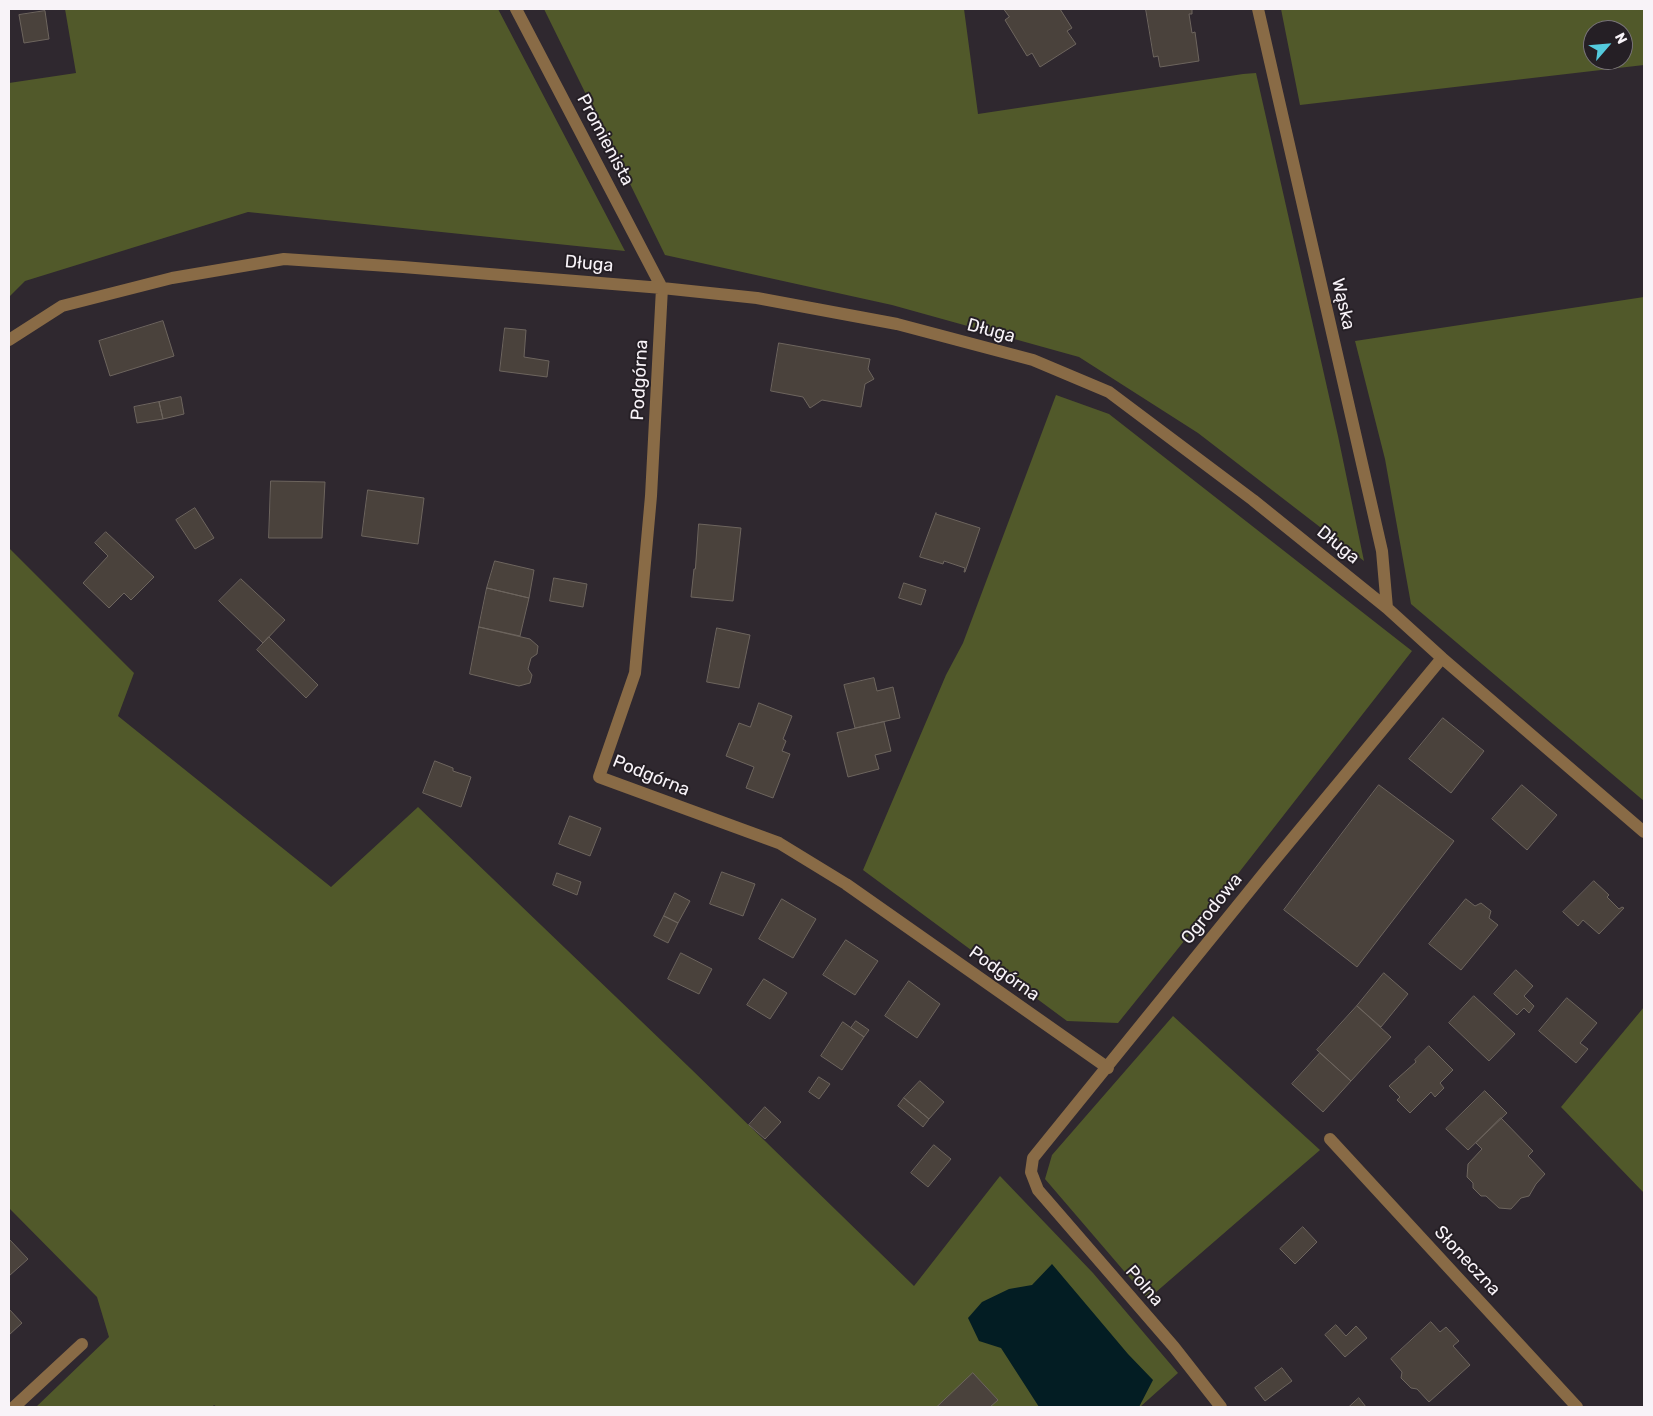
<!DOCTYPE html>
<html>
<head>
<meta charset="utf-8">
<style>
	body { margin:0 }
	#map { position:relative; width:1653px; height:1416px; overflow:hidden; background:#2f282f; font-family:Rubik,sans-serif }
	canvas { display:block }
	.frame { position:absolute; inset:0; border:10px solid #f8f3f8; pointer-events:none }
	.north { position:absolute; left:1583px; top:20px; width:50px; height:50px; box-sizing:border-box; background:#251f25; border:1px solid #797479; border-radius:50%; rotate:63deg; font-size:14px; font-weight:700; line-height:20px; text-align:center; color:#f8f3f8 }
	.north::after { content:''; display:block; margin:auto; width:18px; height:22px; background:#54cadd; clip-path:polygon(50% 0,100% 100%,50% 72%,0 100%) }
</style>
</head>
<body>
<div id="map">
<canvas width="1653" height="1416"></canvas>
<div class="frame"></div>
<div class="north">N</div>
</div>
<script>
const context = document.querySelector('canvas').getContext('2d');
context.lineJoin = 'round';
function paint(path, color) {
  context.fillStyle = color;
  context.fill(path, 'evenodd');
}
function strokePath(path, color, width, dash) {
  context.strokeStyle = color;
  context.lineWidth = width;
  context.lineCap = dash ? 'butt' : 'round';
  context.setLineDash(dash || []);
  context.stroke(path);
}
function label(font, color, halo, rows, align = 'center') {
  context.font = font + ' Rubik,sans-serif';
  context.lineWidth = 4;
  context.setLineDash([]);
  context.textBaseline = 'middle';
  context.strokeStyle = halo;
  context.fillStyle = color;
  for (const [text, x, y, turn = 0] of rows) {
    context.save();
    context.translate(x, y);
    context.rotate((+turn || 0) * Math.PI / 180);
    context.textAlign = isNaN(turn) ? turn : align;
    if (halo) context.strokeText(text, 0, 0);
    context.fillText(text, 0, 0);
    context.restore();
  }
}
paint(new Path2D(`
	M65,9H498L625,251L248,212L25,281L9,297V83L76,73Z
	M544,9H964L978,114L1243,74L1256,73L1338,436L1364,561L1198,433L1079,357L892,305L665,255Z
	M1281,9H1644V65L1300,105ZM1593,30H1623V60H1593Z
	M1644,297V801L1411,604L1385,459L1355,341Z
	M1056,395L1109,414L1412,651L1226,889L1118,1023L1067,1021L863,870L946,675L963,643Z
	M9,548L134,673L118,716L331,887L418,807L690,1068L914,1286L1000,1176L1093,1273L1178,1373L1140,1407H217L214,1405L212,1407H36L109,1337L97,1297L9,1208Z
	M1644,1007V1193L1561,1107Z
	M1173,1016L1320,1150L1148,1299L1045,1179L1052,1155Z`), '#51592a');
paint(new Path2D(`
	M1052,1264L1128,1354L1153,1380L1139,1407H1039L1001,1348L979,1341L968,1318L982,1302L1009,1289L1032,1285Z`), '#031d23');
const building = new Path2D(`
	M1004,9H1060L1072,28L1067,31L1076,44L1040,67L1032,53L1027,56L1005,20L1009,17Z
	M1146,9H1192V14H1189L1192,33L1195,32L1199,61L1160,67L1158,56L1154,57Z
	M45,11L49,39L24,43L19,15Z
	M163,321L174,356L110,376L99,341Z
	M505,328L526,330L524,357L549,361L547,377L500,371Z
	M779,343L870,359L868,369L874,379L865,384L861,407L822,400L810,408L803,397L771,391Z
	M181,397L184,414L163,419L159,402Z
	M159,402L163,419L137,423L134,407Z
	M271,481L325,482L322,538H269Z
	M368,490L424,498L418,544L362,536Z
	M195,508L214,538L195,549L176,520Z
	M936,513V514L980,528L965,572H964L965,568L944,561L943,564L920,557Z
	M699,524L741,528L733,601L691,597L694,569H695Z
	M106,532L154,577L131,600L124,593L109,608L83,583L108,556L95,543Z
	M495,561L534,570L529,598L487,588Z
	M554,578L587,584L583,607L550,601Z
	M241,579L285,620L263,643L219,601Z
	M904,583L926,590L921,605L899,598Z
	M487,588L529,598L520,636L479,627Z
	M479,627L530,639L538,646L537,654L531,658L528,669L532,675L530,683L519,686L470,674Z
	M717,628L750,635L739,688L707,682Z
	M269,637L318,685L306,698L257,650Z
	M874,678L877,691L893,687L900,718L855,728L844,685Z
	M759,703L792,716L783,739L786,741L782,751L790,754L773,798L746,788L754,767L726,756L739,723L750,727Z
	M1443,718L1484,751L1451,793L1409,759Z
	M884,722L891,751L875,755L879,769L848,777L837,733Z
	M435,761L453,768V771L471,777L461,807L423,793Z
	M1379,785L1454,841L1357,967L1284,910Z
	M1522,785L1557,815L1527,850L1492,819Z
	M570,816L601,828L590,856L559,844Z
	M722,872L755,884L743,916L710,904Z
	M557,873L581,882L577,895L553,885Z
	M1594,881L1609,895L1607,897L1619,909L1622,907L1624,908L1599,934L1583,920L1578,926L1563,912Z
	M675,893L690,901L678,923L664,916Z
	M782,899L816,919L793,958L759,939Z
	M1466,899L1475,906L1481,903L1491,911L1489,918L1498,925L1461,970L1429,944Z
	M664,916L678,923L668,943L654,936Z
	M846,940L878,961L855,995L823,975Z
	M681,953L712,969L699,994L668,979Z
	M1516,970L1533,986L1524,996L1534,1006L1529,1013L1524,1008L1517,1015L1494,994Z
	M1384,973L1408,994L1381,1027L1357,1006Z
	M764,979L787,993L770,1019L747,1005Z
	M909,981L940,1004L917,1038L885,1016Z
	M1474,996L1515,1034L1489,1061L1449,1023Z
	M1567,998L1597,1023L1580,1043L1588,1049L1576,1063L1539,1031Z
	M1357,1006L1391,1037L1351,1081L1317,1050Z
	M856,1021L869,1030L864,1037L851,1028Z
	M843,1022L864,1037L842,1070L821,1056Z
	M1429,1046L1453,1070L1440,1083L1444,1088L1435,1097L1431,1092L1410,1113L1397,1100L1400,1097L1389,1086L1416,1062L1415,1060Z
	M1320,1053L1351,1081L1323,1112L1292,1084Z
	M819,1077L830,1084L819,1099L809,1092Z
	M920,1081L944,1102L929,1119L904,1098Z
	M1485,1091L1507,1113L1468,1150L1446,1129Z
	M904,1098L929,1119L923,1127L898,1106Z
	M765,1107L781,1122L765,1139L749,1125Z
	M1501,1118L1533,1151L1528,1156L1545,1174L1536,1184L1529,1196L1521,1198L1511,1209L1499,1208L1486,1196H1481L1473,1188V1183L1467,1177L1468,1164L1482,1149L1476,1143Z
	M934,1145L951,1159L928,1187L911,1173Z
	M1303,1227L1317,1242L1295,1264L1280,1249Z
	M9,1239L28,1259L9,1276Z
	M9,1309L22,1323L9,1335Z
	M1431,1322L1440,1332L1446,1327L1459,1341L1453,1346L1470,1365L1429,1402L1417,1389L1411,1388L1401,1378L1402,1372L1391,1359Z
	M1336,1325L1346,1336L1356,1326L1367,1338L1345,1357L1325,1335Z
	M1282,1368L1292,1381L1265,1401L1255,1388Z
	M973,1373L998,1400L990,1407H937Z
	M1359,1398L1366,1407H1349Z`);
paint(building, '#4a423c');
strokePath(building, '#6d655e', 1);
strokePath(new Path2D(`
	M516,9L662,288L651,496L635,673L599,777L779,843L846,884L1108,1068
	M1258,9L1382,551L1387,608
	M9,340L62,306L172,278L284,259L403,267L662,288L757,298L897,324L1033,360L1109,392L1253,500L1387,608L1442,658L1644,832
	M1330,1139L1577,1407
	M14,1407L82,1344
	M1221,1407L1174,1347L1038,1190L1031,1172L1033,1158L1268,868L1442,658`), '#896b46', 12);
label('18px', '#f8f3f8', '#251f25', [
	["Promienista",605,140,62],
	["Długa",589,264,5],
	["Wąska",1343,304,77],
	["Długa",991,331,15],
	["Podgórna",640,380,-87],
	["Długa",1338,545,39],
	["Podgórna",651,776,22],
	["Ogrodowa",1212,909,-51],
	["Podgórna",1004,974,35],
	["Słoneczna",1467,1261,47],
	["Polna",1144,1286,49]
]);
</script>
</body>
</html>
